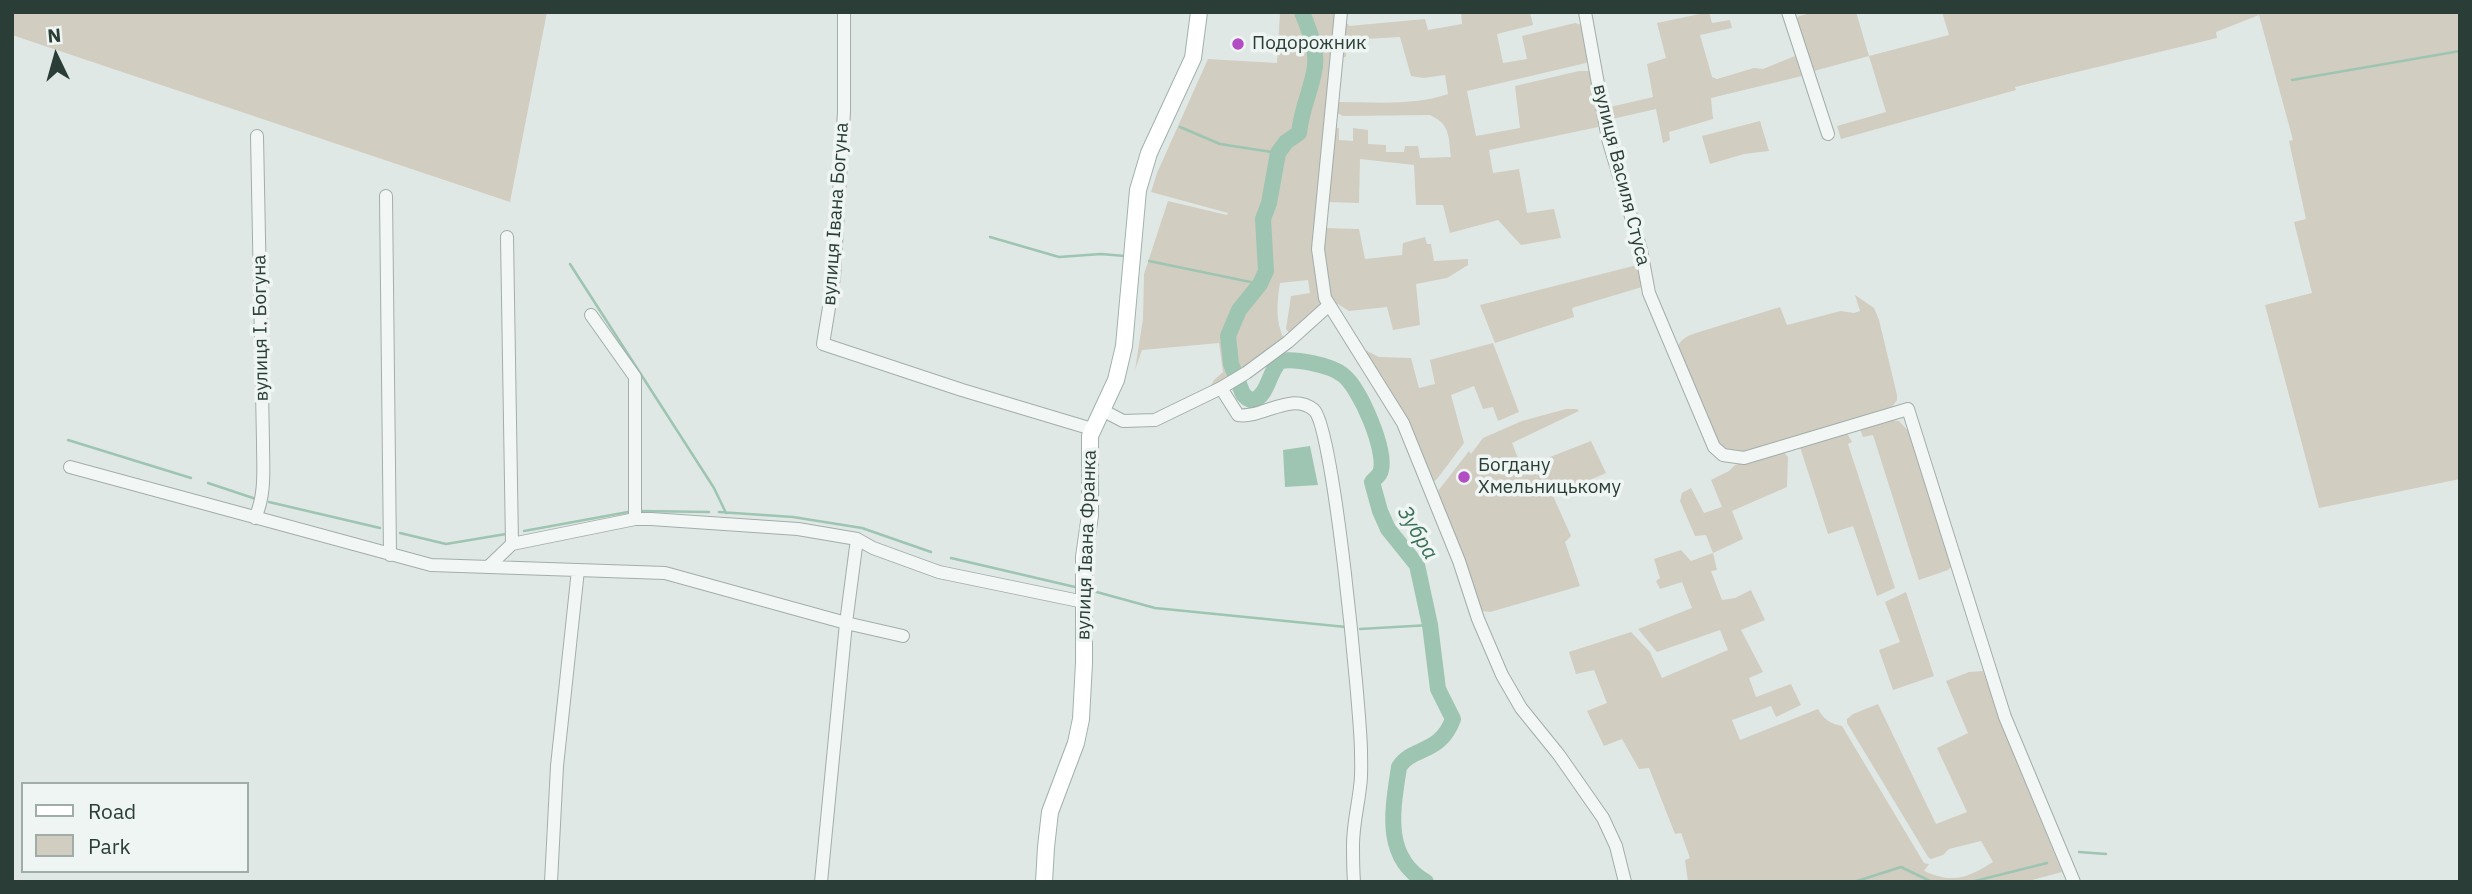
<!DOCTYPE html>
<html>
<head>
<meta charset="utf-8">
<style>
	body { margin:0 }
	#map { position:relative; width:2472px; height:894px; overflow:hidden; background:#e0e8e5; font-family:"IBM Plex Sans",sans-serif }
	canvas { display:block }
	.frame { position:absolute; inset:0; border:14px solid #2a3e37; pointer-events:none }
	.legend { position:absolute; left:21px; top:782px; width:228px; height:91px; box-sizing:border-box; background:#eff5f3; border:2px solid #a0aca8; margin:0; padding:9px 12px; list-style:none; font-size:21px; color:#2a3e37 }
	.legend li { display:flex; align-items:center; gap:14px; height:35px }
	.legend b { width:35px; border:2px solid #a0aca8 }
	.north { position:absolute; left:21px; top:21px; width:70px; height:70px; -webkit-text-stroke:5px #eff5f3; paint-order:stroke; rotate:355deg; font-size:19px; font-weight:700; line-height:28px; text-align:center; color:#2a3e37 }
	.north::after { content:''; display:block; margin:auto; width:24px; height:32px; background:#2a3e37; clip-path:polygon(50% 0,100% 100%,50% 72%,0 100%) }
</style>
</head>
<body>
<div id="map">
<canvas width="2472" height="894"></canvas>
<div class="frame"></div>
<ul class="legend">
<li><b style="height:9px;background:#fff"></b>Road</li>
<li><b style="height:19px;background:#d1cdc1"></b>Park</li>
</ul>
<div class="north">N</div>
</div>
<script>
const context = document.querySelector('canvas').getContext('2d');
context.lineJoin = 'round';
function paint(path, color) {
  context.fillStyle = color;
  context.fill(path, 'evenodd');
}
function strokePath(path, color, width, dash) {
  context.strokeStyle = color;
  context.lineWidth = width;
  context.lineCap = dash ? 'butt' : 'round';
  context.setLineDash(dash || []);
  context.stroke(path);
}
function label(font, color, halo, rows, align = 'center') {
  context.font = font + ' "IBM Plex Sans",sans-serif';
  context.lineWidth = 7;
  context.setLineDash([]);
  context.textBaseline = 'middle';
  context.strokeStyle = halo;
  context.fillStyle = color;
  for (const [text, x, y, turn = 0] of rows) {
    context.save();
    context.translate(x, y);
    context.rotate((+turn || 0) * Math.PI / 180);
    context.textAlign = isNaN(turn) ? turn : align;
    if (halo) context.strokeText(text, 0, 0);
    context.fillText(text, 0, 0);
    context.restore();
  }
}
paint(new Path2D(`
	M12,12H547L510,202L12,35Z
	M1280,12H1337L1330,71L1322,302L1318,309L1290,334L1286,329L1291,296L1310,293L1308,280L1280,283C1277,302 1275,321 1284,339L1234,379L1210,387L1214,380L1223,372L1219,343L1142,350L1135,370L1143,319L1144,274L1168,201L1227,215L1228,213L1151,192L1157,173L1208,59L1277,63Z
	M1461,12H1530L1533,25L1497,34L1503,63L1527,59L1522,36L1575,23L1582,25L1588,60L1586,63L1467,91L1476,136L1520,128L1515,86L1579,71H1590L1600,124L1598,127L1489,150L1493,173L1519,169L1527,213L1554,209L1561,238L1521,245L1498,220L1450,233L1443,205H1416L1414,165L1360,159L1359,203L1328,202L1334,128H1339V140L1353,141V128L1368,130V144L1386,145V152H1404L1405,146H1418L1420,158L1451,157C1448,136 1451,125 1430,115L1343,116L1337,113L1338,102C1375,102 1412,106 1448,94L1445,75L1423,78L1411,76L1400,37L1347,40L1346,57H1342L1345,24H1348L1349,26L1425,19L1428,30L1462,24Z
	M1709,12L1712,23L1730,20L1732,28L1700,35L1712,77L1717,79L1754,68L1763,69L1795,56L1802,76L1711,98L1713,119L1669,132L1670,140L1663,143L1656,109L1612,119L1610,107L1653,97L1647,64L1666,58L1657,23Z
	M1815,12H1856L1869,56L1949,35L1942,12H2460V479L2319,508L2265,305L2312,293L2294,222L2306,219L2289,141L2293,140L2259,15L2216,32L2217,38L2015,87L2016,90L1841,139L1837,126L1886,112L1869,56L1814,71L1797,19L1799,16Z
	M1760,121L1769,151L1744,154L1710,164L1702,136Z
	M1325,228L1359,229L1365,259L1402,255L1403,243L1425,237L1427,244H1431L1434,261L1468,259V265L1447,278L1416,284L1420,325L1393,330L1387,307L1349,311L1331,300L1323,246Z
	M1637,265L1642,287L1572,308L1574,317L1495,343L1480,305Z
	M1855,295L1874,308L1879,320L1897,395V400L1890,410L1748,452L1725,451L1718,444L1677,349C1680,339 1687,336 1696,333L1780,307L1787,325L1841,311L1854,313L1860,311Z
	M1493,343L1519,412L1498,421L1493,407L1483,409L1474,386L1451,395L1464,443L1437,479L1433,482L1363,353L1365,350L1379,357L1411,358L1419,388L1435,384L1430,360Z
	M1566,409H1577L1579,411L1512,443L1522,468L1591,441L1606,473L1553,496L1571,536L1565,542L1580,586L1490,612L1482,611L1439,498L1438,491L1469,451L1471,454L1483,438L1522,421Z
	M1887,420L1899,421L1910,433L1951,567L1948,570L1919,580L1873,435L1863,437L1860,429Z
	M1847,433L1852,442L1848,444L1895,588L1877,596L1853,526L1828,534L1800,447Z
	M1784,452L1788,457L1787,487L1732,511L1743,539L1713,553L1717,570L1711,571L1722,600L1735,598L1751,590L1765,620L1741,630L1763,672L1749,678L1756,697L1791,684L1801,705L1776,717L1771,706L1732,720L1740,740L1818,709C1823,719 1831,724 1842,726L1924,863L1929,864L1924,871C1954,884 1967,878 1993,862L1981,841L1949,849L1943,855L1931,859L1928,857L1847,723V719L1853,714L1878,704L1936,824L1967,812L1937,748L1968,733L1946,681L1969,672L1983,671L2013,753L2062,872L2025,882H1688L1685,860L1690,858L1681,833L1675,834L1649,768L1639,769L1622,739L1604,746L1587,711L1607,703L1594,670L1576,674L1569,652L1631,632L1650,652L1662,678L1728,650L1720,630L1657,652L1638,629L1692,608L1682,582L1660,589L1656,581L1660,578L1654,559L1681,550L1691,561L1713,553L1706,535L1695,536L1680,501L1682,493L1691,488L1704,513L1722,507L1711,480L1729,471L1735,465Z
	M1906,592L1934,676L1893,690L1879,650L1900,642L1885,602Z`), '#d1cdc1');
paint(new Path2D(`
	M1310,446L1318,485L1285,487L1283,450Z`), '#9dc5b2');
strokePath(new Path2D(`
	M2292,80L2460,51
	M1180,127L1220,144L1278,153
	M990,237L1059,257L1101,254L1125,256
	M1149,261L1260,284
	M570,264L714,488L726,513
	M68,440L191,478
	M208,483L256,499
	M269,502L380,528
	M640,511L709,512
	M719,512L793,517L862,528L931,552
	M524,531L628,512
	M400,533L446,544L506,534
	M951,558L1075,587
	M1093,591L1155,608L1346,627
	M1360,629L1430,625
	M2079,852L2106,854
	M1854,882L1901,867L1932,882
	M1971,882L2047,863`), '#9dc5b2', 2.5);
strokePath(new Path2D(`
	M1302,12C1309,30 1319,52 1314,72C1310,93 1301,111 1299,133L1286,142L1278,153L1269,203L1263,219L1266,271L1260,284L1239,310L1228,336L1231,364L1243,394L1247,398L1253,401C1269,394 1268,373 1280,361C1295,358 1331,365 1343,375C1360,388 1386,449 1381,470C1380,476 1375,478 1372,482L1380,511L1388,529L1417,565L1430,625L1438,689L1453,719C1440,755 1412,746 1399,767C1393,808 1382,857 1426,882`), '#9dc5b2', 16);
const minor = new Path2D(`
	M844,12V112L834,277L823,344L962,390L1092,429
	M1341,12L1318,249L1325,298L1403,423L1459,561L1478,619L1502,675L1521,708L1559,755L1603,818L1616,846L1625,882
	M1585,12L1608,139L1641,250L1649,293L1714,447L1723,455L1744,458L1908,409L2005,717L2074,882
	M1788,12L1828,134
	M386,196L390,555
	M507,237L512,544
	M591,315L635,377V519
	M1221,388L1238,415C1262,419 1291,391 1314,410C1334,428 1360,708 1361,750C1361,762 1362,775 1360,787C1358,806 1353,825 1353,845C1353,857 1353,869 1354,882
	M1102,410L1123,421L1155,420L1221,388L1246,373L1288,342L1328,306
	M70,467L431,565L665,573L846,623L903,636
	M255,518C266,494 263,468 263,442L257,136
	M488,567L512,544L635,519H651L798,529L857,539L873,548L939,572L1084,602
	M551,882L557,766L578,570
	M821,882L846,623L857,539`);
const major = new Path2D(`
	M1044,882L1046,847L1050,812L1076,743L1081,719L1084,663V557L1090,515V436L1116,380L1124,346L1138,190L1149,153L1193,58L1199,12`);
strokePath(minor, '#a2aeaa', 14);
strokePath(major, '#a0b2ab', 18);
strokePath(minor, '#f2f6f5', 12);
strokePath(major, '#fff', 16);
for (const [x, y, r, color] of [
	[1238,44,7,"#b34dc4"],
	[1464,477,7,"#b34dc4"]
]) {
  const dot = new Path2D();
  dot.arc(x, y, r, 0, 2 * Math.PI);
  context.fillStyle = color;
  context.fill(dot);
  strokePath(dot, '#eff5f3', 2.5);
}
label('19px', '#2a3e37', '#eff5f3', [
	["Подорожник",1252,44],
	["Богдану",1478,466],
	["Хмельницькому",1478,488]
], 'left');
label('19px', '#2a3e37', '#eff5f3', [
	["вулиця Василя Стуса",1621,175,76],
	["вулиця Івана Богуна",836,214,-86],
	["вулиця І. Богуна",261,328,-91],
	["вулиця Івана Франка",1087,545,-88]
]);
label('italic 21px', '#376e56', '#eff5f3', [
	["Зубра",1417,533,59]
]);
</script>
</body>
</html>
